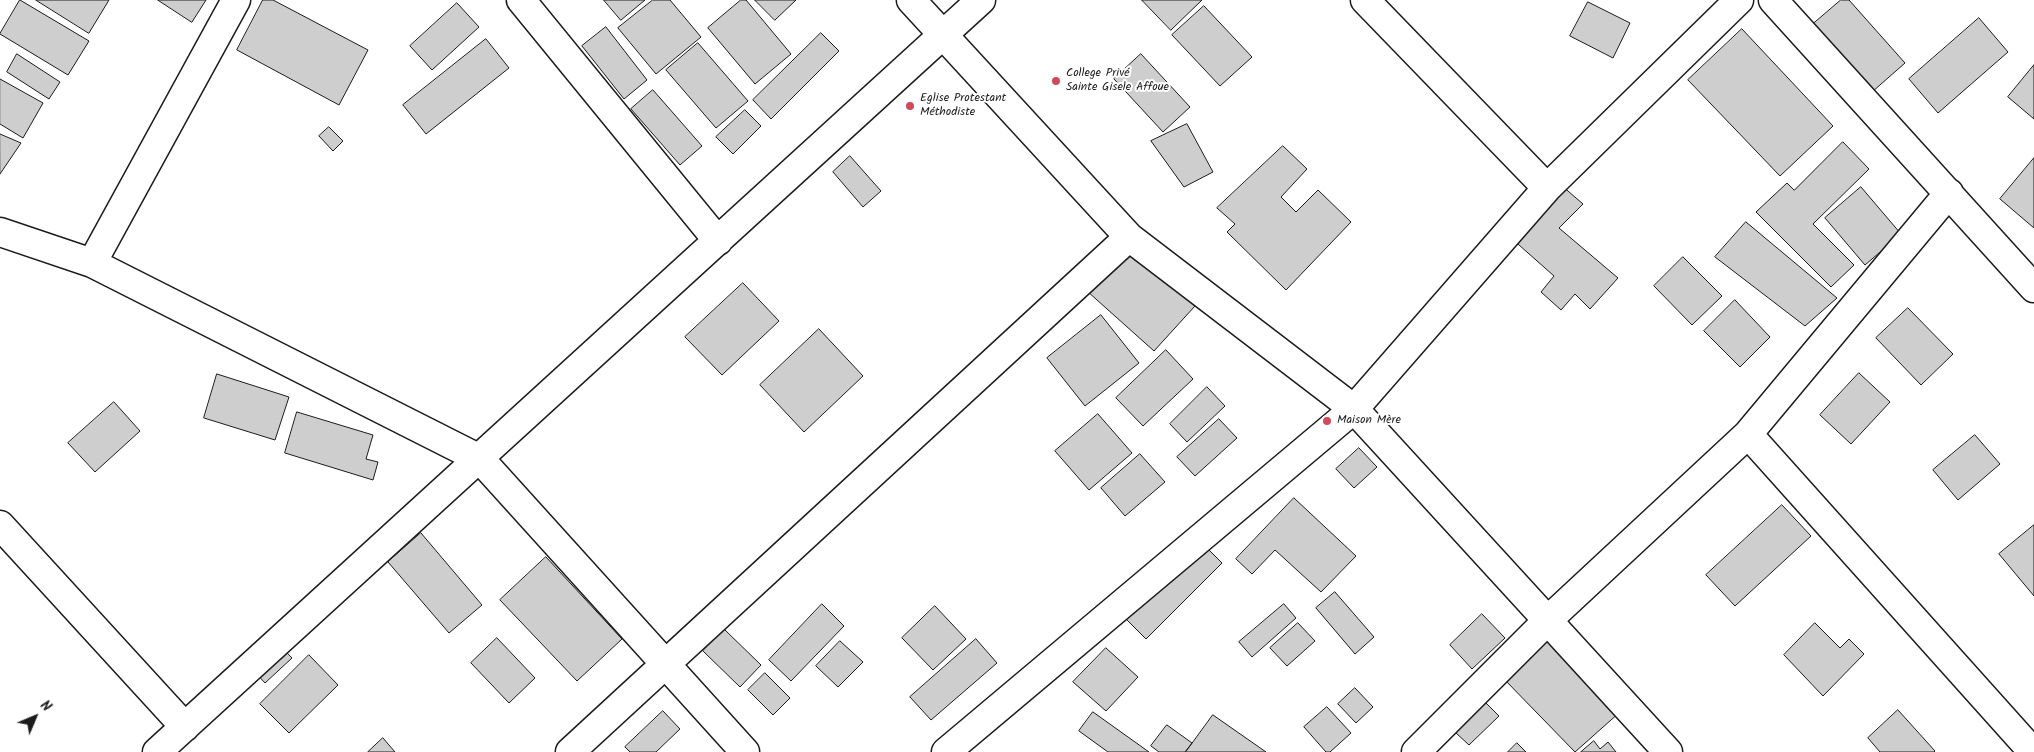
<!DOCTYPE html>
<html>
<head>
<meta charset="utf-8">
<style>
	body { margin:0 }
	#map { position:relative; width:2034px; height:752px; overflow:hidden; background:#fff; font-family:Kalam,sans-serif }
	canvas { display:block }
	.north { position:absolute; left:10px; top:692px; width:50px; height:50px; -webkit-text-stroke:4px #fff; paint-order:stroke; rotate:45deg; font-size:14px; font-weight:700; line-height:20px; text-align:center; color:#1c1c1c }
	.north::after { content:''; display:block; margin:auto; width:18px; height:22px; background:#1c1c1c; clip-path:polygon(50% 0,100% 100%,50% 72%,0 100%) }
</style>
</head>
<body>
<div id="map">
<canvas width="2034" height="752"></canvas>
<div class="north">N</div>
</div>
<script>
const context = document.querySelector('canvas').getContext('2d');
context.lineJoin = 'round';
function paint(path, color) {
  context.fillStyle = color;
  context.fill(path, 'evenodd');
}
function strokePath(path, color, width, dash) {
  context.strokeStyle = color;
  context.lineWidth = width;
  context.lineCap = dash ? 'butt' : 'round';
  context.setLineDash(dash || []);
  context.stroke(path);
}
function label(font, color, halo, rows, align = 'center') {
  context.font = font + ' Kalam,sans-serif';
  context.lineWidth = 4;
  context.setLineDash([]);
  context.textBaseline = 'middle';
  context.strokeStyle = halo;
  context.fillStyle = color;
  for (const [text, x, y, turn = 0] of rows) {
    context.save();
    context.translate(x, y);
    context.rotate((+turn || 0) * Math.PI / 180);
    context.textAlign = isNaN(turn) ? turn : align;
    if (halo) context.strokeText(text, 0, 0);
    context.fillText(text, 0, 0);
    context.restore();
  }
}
const building = new Path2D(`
	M20,0L89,41L68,75L0,34Z
	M36,0H109L89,33Z
	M158,0H206L192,22Z
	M263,0H273L368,50L339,105L237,50Z
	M604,0H645L621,20Z
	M653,0H670L701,37L656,74L618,28Z
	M741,0H746L791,54L755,84L708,28Z
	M755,0H796L775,20Z
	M1142,0H1202L1171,30Z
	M1841,0H1849L1905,63L1872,92L1812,25Z
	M1588,2L1630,23L1613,58L1570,36Z
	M457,3L479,27L432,70L410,46Z
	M1204,6L1252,57L1220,86L1172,35Z
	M1979,18L2008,52L1938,113L1909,79Z
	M606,27L647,80L624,99L582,46Z
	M1742,29L1833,126L1780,176L1688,80Z
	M821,33L839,51L771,119L753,100Z
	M486,39L509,68L426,134L403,105Z
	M698,43L748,101L716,128L666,70Z
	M17,54L60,82L49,99L7,72Z
	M1141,54L1190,107L1163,132L1114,79Z
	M2034,65V119L2008,97Z
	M0,79L43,103L23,138L0,124Z
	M653,90L702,146L680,165L631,109Z
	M745,110L761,126L733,154L716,137Z
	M1187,124L1213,172L1184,187L1151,141Z
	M329,127L343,141L333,151L319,136Z
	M0,134L21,143L0,174Z
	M1843,142L1869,169L1813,224L1854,265L1831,287L1756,212L1787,183L1794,190Z
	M1283,146L1307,169L1281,197L1296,212L1318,190L1351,222L1286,290L1227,232L1235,224L1217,208Z
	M850,156L881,191L863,207L833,172Z
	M2034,158V228L2000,199Z
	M1561,185L1583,204L1559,228L1618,278L1590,309L1575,294L1561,310L1541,292L1554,276L1510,237Z
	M1861,187L1901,234L1865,265L1825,218Z
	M1746,222L1837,298L1805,326L1715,257Z
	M1142,240L1205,295L1154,351L1078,283Z
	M1683,257L1722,296L1692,325L1654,286Z
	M743,283L779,321L722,375L685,337Z
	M1735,300L1770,337L1740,367L1704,331Z
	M1908,308L1953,354L1921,385L1876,338Z
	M1101,315L1139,363L1085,406L1047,358Z
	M819,329L863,376L804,432L760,385Z
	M1166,350L1193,379L1143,426L1116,398Z
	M1859,373L1890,402L1851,444L1820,415Z
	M217,374L289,397L275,440L204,418Z
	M1207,387L1225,406L1187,442L1170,424Z
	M114,402L140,431L95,472L68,443Z
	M297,412L373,435L366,459L378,462L373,480L285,453Z
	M1098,414L1132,453L1089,490L1055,451Z
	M1219,419L1237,438L1195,476L1177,457Z
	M1975,435L2000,464L1958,500L1933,470Z
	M1359,448L1377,467L1354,488L1336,469Z
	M1140,454L1165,482L1125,516L1101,488Z
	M1294,498L1356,556L1321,592L1275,550L1252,574L1236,559Z
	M1782,505L1811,536L1735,606L1706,575Z
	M2034,525V596L1999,554Z
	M421,533L482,605L449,633L388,562Z
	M1196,537L1222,563L1146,639L1120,613Z
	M546,557L622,639L577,681L500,600Z
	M1335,592L1374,637L1355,654L1316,608Z
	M822,604L844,626L791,681L769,660Z
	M1284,604L1296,618L1252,657L1239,642Z
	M935,606L966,639L933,670L902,638Z
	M1482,614L1505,638L1472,669L1450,645Z
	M1298,623L1315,641L1287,666L1270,648Z
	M1815,623L1840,648L1849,639L1864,654L1823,696L1784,655Z
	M724,629L761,665L740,687L703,651Z
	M269,634L292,658L265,683L243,659Z
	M1544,636L1620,712L1575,752L1503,678Z
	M497,638L535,678L509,703L471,663Z
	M976,639L997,663L931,720L910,697Z
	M840,641L863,662L838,687L816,666Z
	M1106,648L1138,677L1106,711L1073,682Z
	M309,655L338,685L289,733L260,704Z
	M765,673L790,698L773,715L748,690Z
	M1355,688L1373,707L1356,723L1338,704Z
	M1486,703L1499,716L1469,745L1456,733Z
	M1327,707L1351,733L1330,752H1326L1304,727Z
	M1898,710L1935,751L1934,752H1880L1868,738Z
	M663,711L680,729L656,752H630L625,747Z
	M1093,712L1149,752H1108L1079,731Z
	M1213,715L1266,752H1186Z
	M1167,725L1192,743L1185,752H1159L1151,746Z
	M383,738L395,752H368Z
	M1594,741L1600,749L1608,742L1616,752H1581Z
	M1517,743L1526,752H1508Z`);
paint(building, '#cecece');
strokePath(building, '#1c1c1c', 1);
const minor = new Path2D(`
	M521,0L718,241
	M911,0L1129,237L1354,409L1668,752
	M1365,0L1547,188
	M1773,0L2034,288
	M0,232L92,263L480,459L745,752
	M92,263L236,0
	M1748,434L2033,752
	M0,525L185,727
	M157,752L981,0
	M570,752L1129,237
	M946,752L1354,409L1547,188L1739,0
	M1416,752L1548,620L1748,434L1949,193`);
strokePath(minor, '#1c1c1c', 31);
strokePath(minor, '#fff', 28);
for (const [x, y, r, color] of [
	[1056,81,5,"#d1495b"],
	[910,106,5,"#d1495b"],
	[1327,421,5,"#d1495b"]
]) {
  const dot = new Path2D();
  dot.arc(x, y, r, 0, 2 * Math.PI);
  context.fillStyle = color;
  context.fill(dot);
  strokePath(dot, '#fff', 2);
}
label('12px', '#1c1c1c', '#fff', [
	["College Privé",1066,74],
	["Sainte Gisele Affoue",1066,88],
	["Eglise Protestant",920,99],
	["Méthodiste",920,113],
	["Maison Mère",1337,421]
], 'left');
</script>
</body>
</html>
